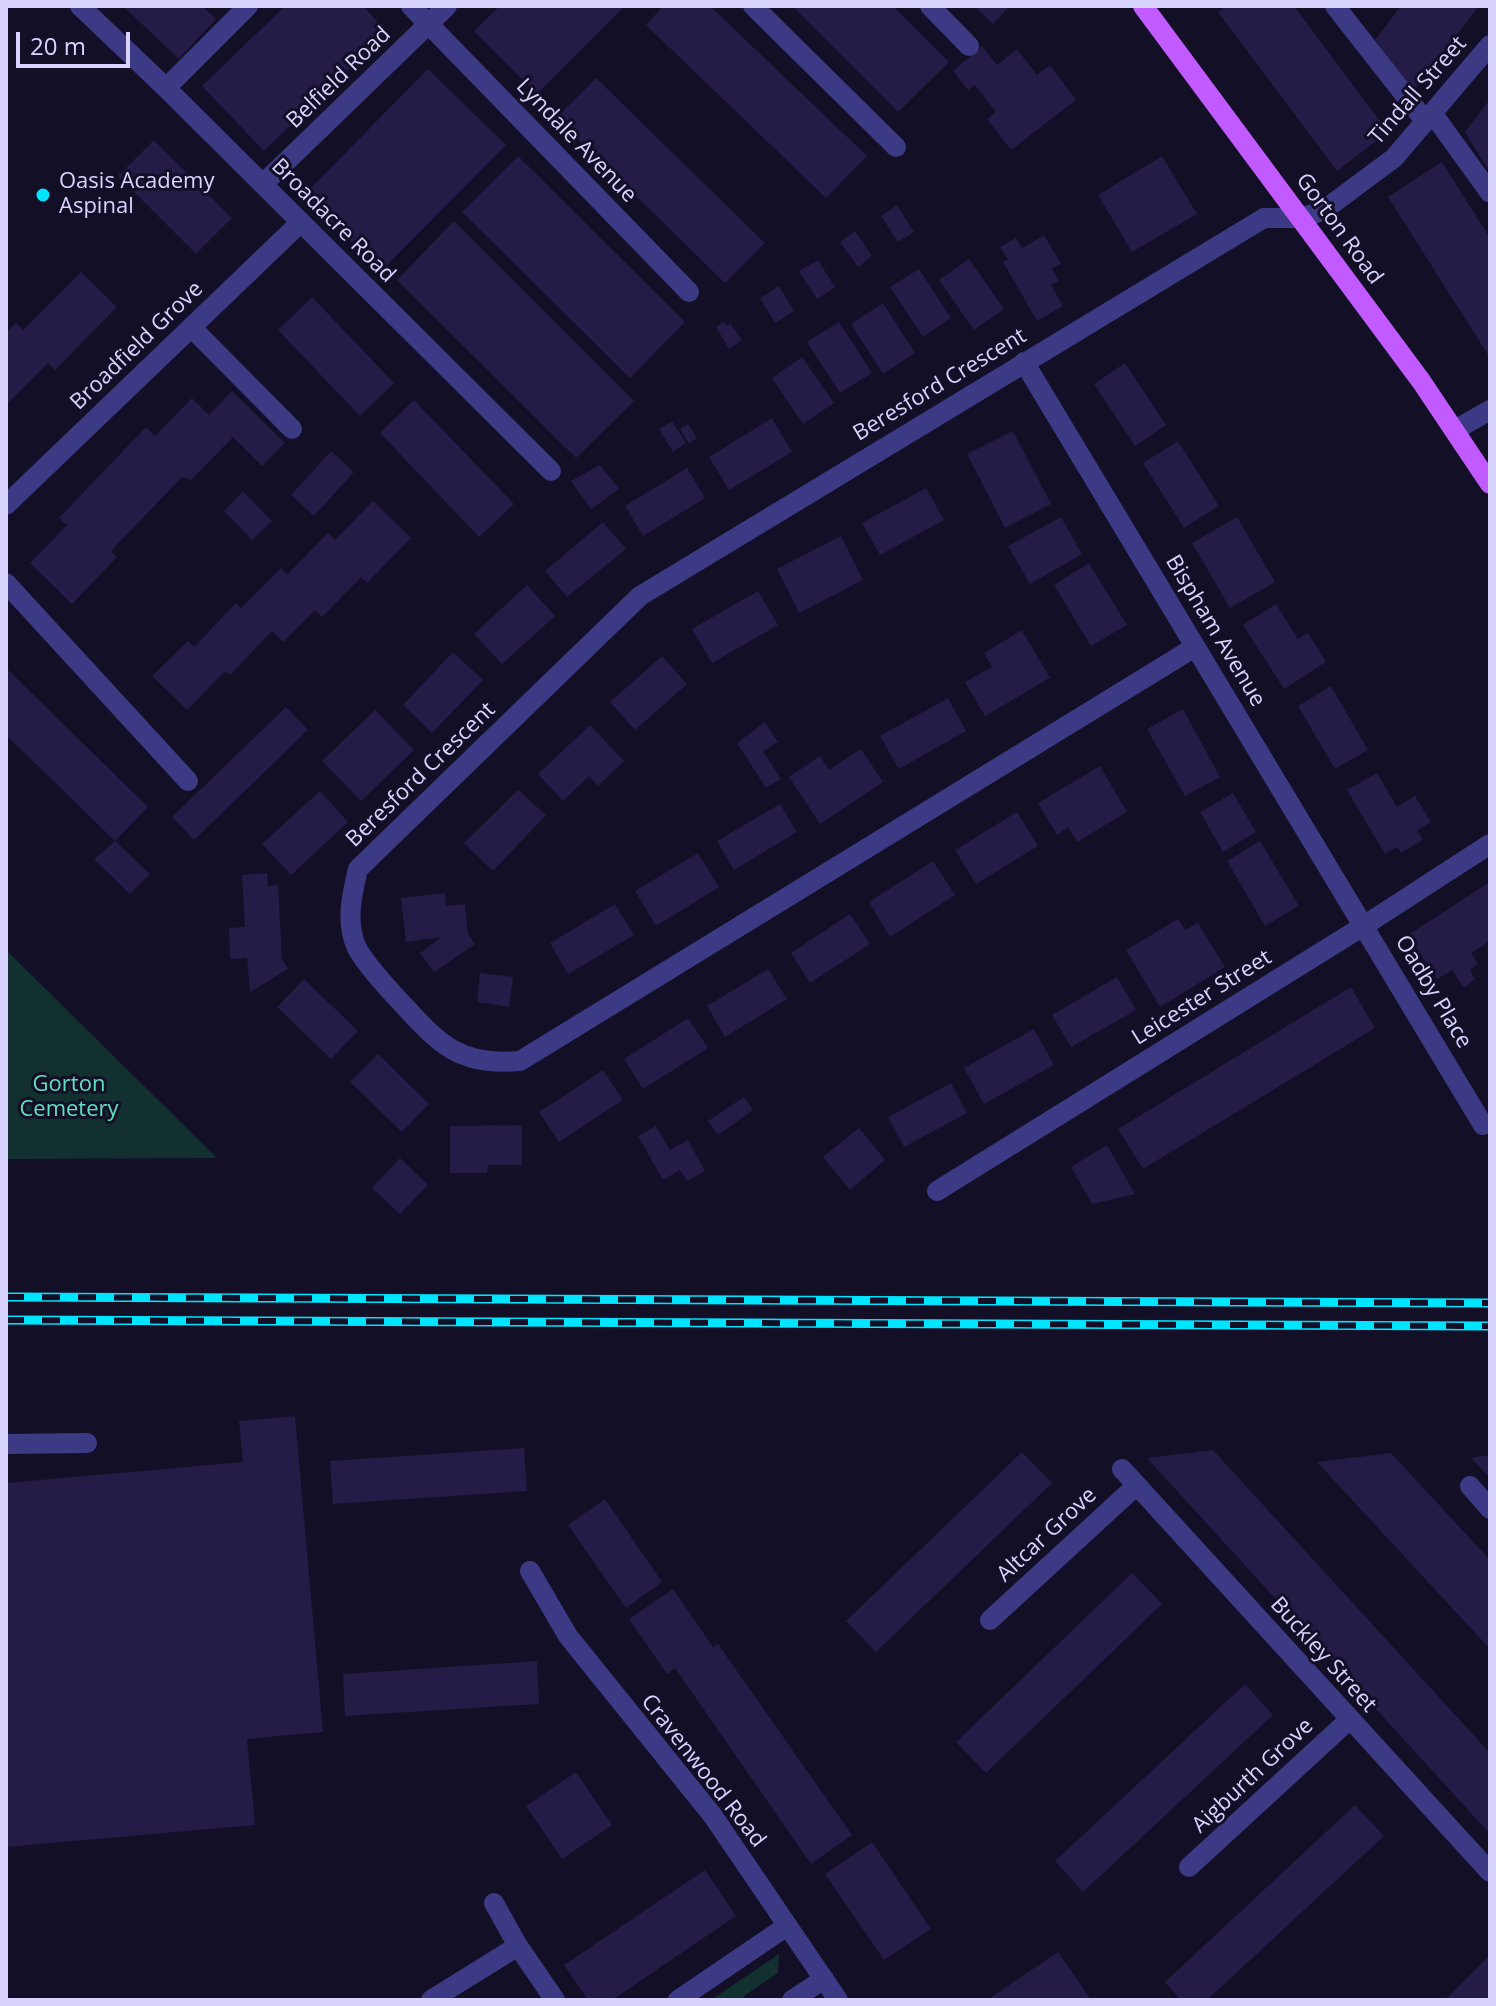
<!DOCTYPE html>
<html>
<head>
<meta charset="utf-8">
<style>
	body { margin:0 }
	#map { position:relative; width:1496px; height:2006px; overflow:hidden; background:#130f26; font-family:"Open Sans",sans-serif }
	canvas { display:block }
	.frame { position:absolute; inset:0; border:8px solid #d9d4ff; pointer-events:none }
	.scale { position:absolute; left:16px; top:32px; width:114px; height:36px; box-sizing:border-box; border:4px solid #d9d4ff; border-top:0; padding-left:10px; font-size:24px; line-height:28px; white-space:nowrap; color:#d9d4ff; -webkit-text-stroke:6px #130f26; paint-order:stroke }
</style>
</head>
<body>
<div id="map">
<canvas width="1496" height="2006"></canvas>
<div class="frame"></div>
<div class="scale">20 m</div>
</div>
<script>
const context = document.querySelector('canvas').getContext('2d');
context.lineJoin = 'round';
function paint(path, color) {
  context.fillStyle = color;
  context.fill(path, 'evenodd');
}
function strokePath(path, color, width, dash) {
  context.strokeStyle = color;
  context.lineWidth = width;
  context.lineCap = dash ? 'butt' : 'round';
  context.setLineDash(dash || []);
  context.stroke(path);
}
function label(font, color, halo, rows, align = 'center') {
  context.font = font + ' "Open Sans",sans-serif';
  context.lineWidth = 6;
  context.setLineDash([]);
  context.textBaseline = 'middle';
  context.strokeStyle = halo;
  context.fillStyle = color;
  for (const [text, x, y, turn = 0] of rows) {
    context.save();
    context.translate(x, y);
    context.rotate((+turn || 0) * Math.PI / 180);
    context.textAlign = isNaN(turn) ? turn : align;
    if (halo) context.strokeText(text, 0, 0);
    context.fillText(text, 0, 0);
    context.restore();
  }
}
paint(new Path2D(`
	M6,950L217,1158L6,1159Z
	M779,1954L778,1973L744,1996L743,2000H711Z`), '#12302f');
paint(new Path2D(`
	M123,6H202L216,19L179,59Z
	M285,6H363L387,32L264,151L202,86Z
	M500,6H625L537,94L474,31Z
	M663,6H710L867,156L826,198L646,25Z
	M792,6H893L949,62L898,112Z
	M974,6H1010L993,24Z
	M1226,6H1294L1388,132L1337,171L1218,12Z
	M1401,6H1479L1412,93L1375,40Z
	M982,46L997,65L1017,49L1037,75L1050,65L1076,100L1011,150L987,119L996,112L975,85L968,90L953,71Z
	M428,69L506,145L381,271L304,195Z
	M596,78L765,243L725,283L556,118Z
	M1490,99V173L1465,132Z
	M154,140L232,218L196,254L118,176Z
	M518,156L685,322L630,378L462,212Z
	M1162,156L1197,214L1132,252L1098,195Z
	M1442,162L1490,238V358L1388,197Z
	M897,205L914,232L898,242L881,216Z
	M454,221L634,401L576,458L397,280Z
	M855,231L872,256L858,267L840,242Z
	M1044,235L1061,264L1052,269L1059,281L1051,285L1063,306L1037,321L1003,262L1008,259L1000,247L1016,238L1022,248Z
	M969,259L1004,309L974,330L939,280Z
	M818,260L835,287L817,299L799,271Z
	M919,269L951,318L923,337L890,287Z
	M81,272L117,307L55,370L48,363L6,405V333L16,323L23,330Z
	M779,286L794,311L775,323L760,298Z
	M312,297L394,383L360,416L278,330Z
	M883,303L915,353L883,374L851,324Z
	M724,322L727,326L730,323L742,340L729,349L716,327Z
	M839,322L872,373L840,393L807,342Z
	M802,357L834,403L803,424L772,378Z
	M1125,363L1166,425L1135,446L1094,384Z
	M232,391L285,443L262,466L233,437L191,480L182,477L111,551L117,557L72,604L30,563L67,525L59,518L146,427L155,436L192,398L209,415Z
	M414,400L514,504L479,537L380,433Z
	M772,418L792,452L729,490L709,457Z
	M672,421L686,443L673,452L659,429Z
	M688,424L697,438L689,444L680,429Z
	M1013,431L1051,504L1005,528L967,454Z
	M1178,441L1219,506L1184,528L1143,463Z
	M331,451L354,472L314,516L291,495Z
	M600,465L619,489L591,509L571,481Z
	M687,468L705,498L643,536L625,506Z
	M926,488L944,520L880,555L862,523Z
	M243,491L272,521L252,540L224,511Z
	M373,501L411,538L367,583L361,577L322,617L315,610L283,642L272,631L230,675L225,671L187,710L152,676L188,641L194,647L236,603L241,608L281,568L287,575L328,533L335,540Z
	M1061,517L1082,554L1030,584L1008,546Z
	M1237,517L1275,582L1230,608L1192,543Z
	M603,522L626,549L567,597L545,571Z
	M841,536L863,580L799,613L777,569Z
	M1089,563L1127,625L1091,646L1054,585Z
	M527,585L555,616L502,664L474,634Z
	M758,591L778,625L712,663L692,629Z
	M1276,604L1298,639L1308,633L1326,662L1284,689L1243,625Z
	M1022,630L1050,678L985,716L965,682L992,667L984,653Z
	M453,652L483,680L432,733L403,705Z
	M662,656L687,684L635,730L610,702Z
	M6,668L148,807L115,841L6,735Z
	M1331,686L1368,750L1335,769L1298,706Z
	M948,698L966,731L899,769L880,736Z
	M286,707L308,730L194,840L172,817Z
	M1183,709L1220,777L1185,796L1147,729Z
	M375,710L414,750L361,801L322,761Z
	M765,722L778,742L763,751L781,779L766,788L737,743Z
	M590,725L624,761L598,786L589,776L563,801L538,774Z
	M861,749L883,782L820,824L789,777L820,756L829,770Z
	M1100,766L1127,812L1077,842L1068,827L1057,835L1038,803Z
	M1377,773L1397,807L1415,796L1431,822L1417,830L1423,840L1401,853L1397,847L1385,854L1347,790Z
	M518,790L546,815L493,871L464,843Z
	M320,791L348,822L291,875L262,844Z
	M1233,793L1256,832L1223,852L1200,812Z
	M780,804L797,832L734,870L717,841Z
	M1017,812L1038,846L976,884L955,850Z
	M115,841L150,874L130,894L94,859Z
	M1260,841L1299,906L1265,926L1227,861Z
	M698,853L719,887L656,926L635,891Z
	M933,861L955,895L890,937L869,902Z
	M267,873L268,886L278,885L282,959L288,969L250,992L247,958L230,959L229,928L245,927L242,875Z
	M1490,882V941L1471,953L1478,964L1470,970L1475,979L1464,988L1452,970L1437,979L1408,935Z
	M445,893L446,906L465,904L468,934L475,944L434,972L420,953L442,937L406,942L401,898Z
	M615,904L634,935L568,974L550,943Z
	M850,914L870,944L810,983L791,953Z
	M1178,919L1185,930L1198,923L1225,967L1160,1007L1126,950Z
	M768,969L787,999L725,1037L707,1006Z
	M480,973L513,977L509,1007L477,1002Z
	M1117,977L1136,1010L1071,1047L1052,1015Z
	M304,979L358,1031L331,1059L277,1007Z
	M1351,987L1375,1028L1143,1169L1118,1129Z
	M688,1018L708,1048L643,1089L624,1059Z
	M1034,1029L1054,1065L984,1104L964,1068Z
	M378,1054L429,1104L402,1132L350,1082Z
	M603,1070L623,1100L559,1142L539,1112Z
	M951,1083L967,1113L904,1147L888,1117Z
	M744,1097L753,1110L718,1135L708,1121Z
	M522,1125V1165H488L487,1173H450V1126Z
	M656,1126L670,1150L688,1140L705,1171L687,1181L680,1170L663,1180L638,1136Z
	M859,1128L885,1160L850,1190L823,1157Z
	M1107,1145L1135,1194L1092,1204L1071,1167Z
	M400,1158L428,1185L400,1214L372,1188Z
	M295,1416L323,1732L247,1739L255,1825L6,1847V1483L243,1462L239,1421Z
	M524,1448L527,1491L333,1504L330,1461Z
	M1213,1450L1490,1753V1834L1147,1458Z
	M1022,1452L1052,1483L876,1652L846,1621Z
	M1391,1453L1490,1560V1649L1317,1462Z
	M1490,1455V1478L1471,1458Z
	M605,1499L662,1582L626,1608L568,1525Z
	M1132,1573L1162,1604L986,1773L956,1742Z
	M673,1589L713,1647L718,1644L852,1835L811,1864L675,1668L667,1674L629,1619Z
	M537,1661L539,1704L345,1716L343,1674Z
	M1245,1684L1273,1715L1083,1892L1055,1861Z
	M576,1772L612,1825L562,1859L526,1806Z
	M1355,1805L1384,1836L1207,2000H1181L1165,1982Z
	M872,1842L931,1929L884,1960L825,1874Z
	M705,1870L736,1916L612,2000H588L564,1965Z
	M1058,1952L1090,1998L987,2000Z
	M1488,1957L1490,2000H1445Z`), '#241b47');
strokePath(new Path2D(`
	M80,6L166,88L551,471
	M411,6L689,292
	M753,6L896,147
	M930,6L969,46
	M1335,6L1426,122
	M166,88L248,6
	M1433,114L1490,193
	M263,184L447,6
	M191,327L292,429
	M1024,362L1483,1125
	M1455,430L1490,410
	M6,505L301,222
	M6,583L188,781
	M1195,647L520,1061C455,1067 436,1040 395,996C384,984 364,962 357,948C345,922 352,895 358,869L640,596L1264,218H1302L1324,210L1394,158L1490,45
	M937,1191L1365,925L1490,844
	M6,1444L87,1443
	M1122,1469L1490,1872
	M1470,1486L1490,1509
	M530,1571L568,1636L713,1816L838,2000
	M990,1620L1137,1485
	M1189,1867L1350,1719
	M494,1903L518,1946L555,2000
	M431,2000L518,1946
	M678,2000L787,1926
	M792,2000L824,1979`), '#3d3a85', 20);
strokePath(new Path2D(`
	M1143,6L1421,381L1490,484`), '#c25bff', 20);
const rail = new Path2D(`
	M6,1297L1490,1303
	M6,1320L1490,1326`);
strokePath(rail, '#00e5ff', 9);
strokePath(rail, '#130f26', 6, [18]);
for (const [x, y, r, color] of [
	[43,195,8,"#00e5ff"]
]) {
  const dot = new Path2D();
  dot.arc(x, y, r, 0, 2 * Math.PI);
  context.fillStyle = color;
  context.fill(dot);
  strokePath(dot, '#130f26', 3);
}
label('22px', '#d9d4ff', '#130f26', [
	["Belfield Road",339,78,-44],
	["Tindall Street",1418,91,-49],
	["Lyndale Avenue",576,141,46],
	["Broadacre Road",333,221,45],
	["Gorton Road",1339,229,54],
	["Broadfield Grove",137,346,-44],
	["Beresford Crescent",940,385,-31],
	["Bispham Avenue",1215,631,59],
	["Beresford Crescent",421,775,-44],
	["Oadby Place",1433,992,59],
	["Leicester Street",1202,998,-32],
	["Altcar Grove",1047,1535,-43],
	["Buckley Street",1323,1655,48],
	["Cravenwood Road",703,1771,52],
	["Aigburth Grove",1253,1776,-43]
]);
label('22px', '#d9d4ff', '#130f26', [
	["Oasis Academy",59,182],
	["Aspinal",59,207]
], 'left');
label('22px', '#5fe0c0', '#130f26', [
	["Gorton",69,1085],
	["Cemetery",69,1110]
]);
</script>
</body>
</html>
